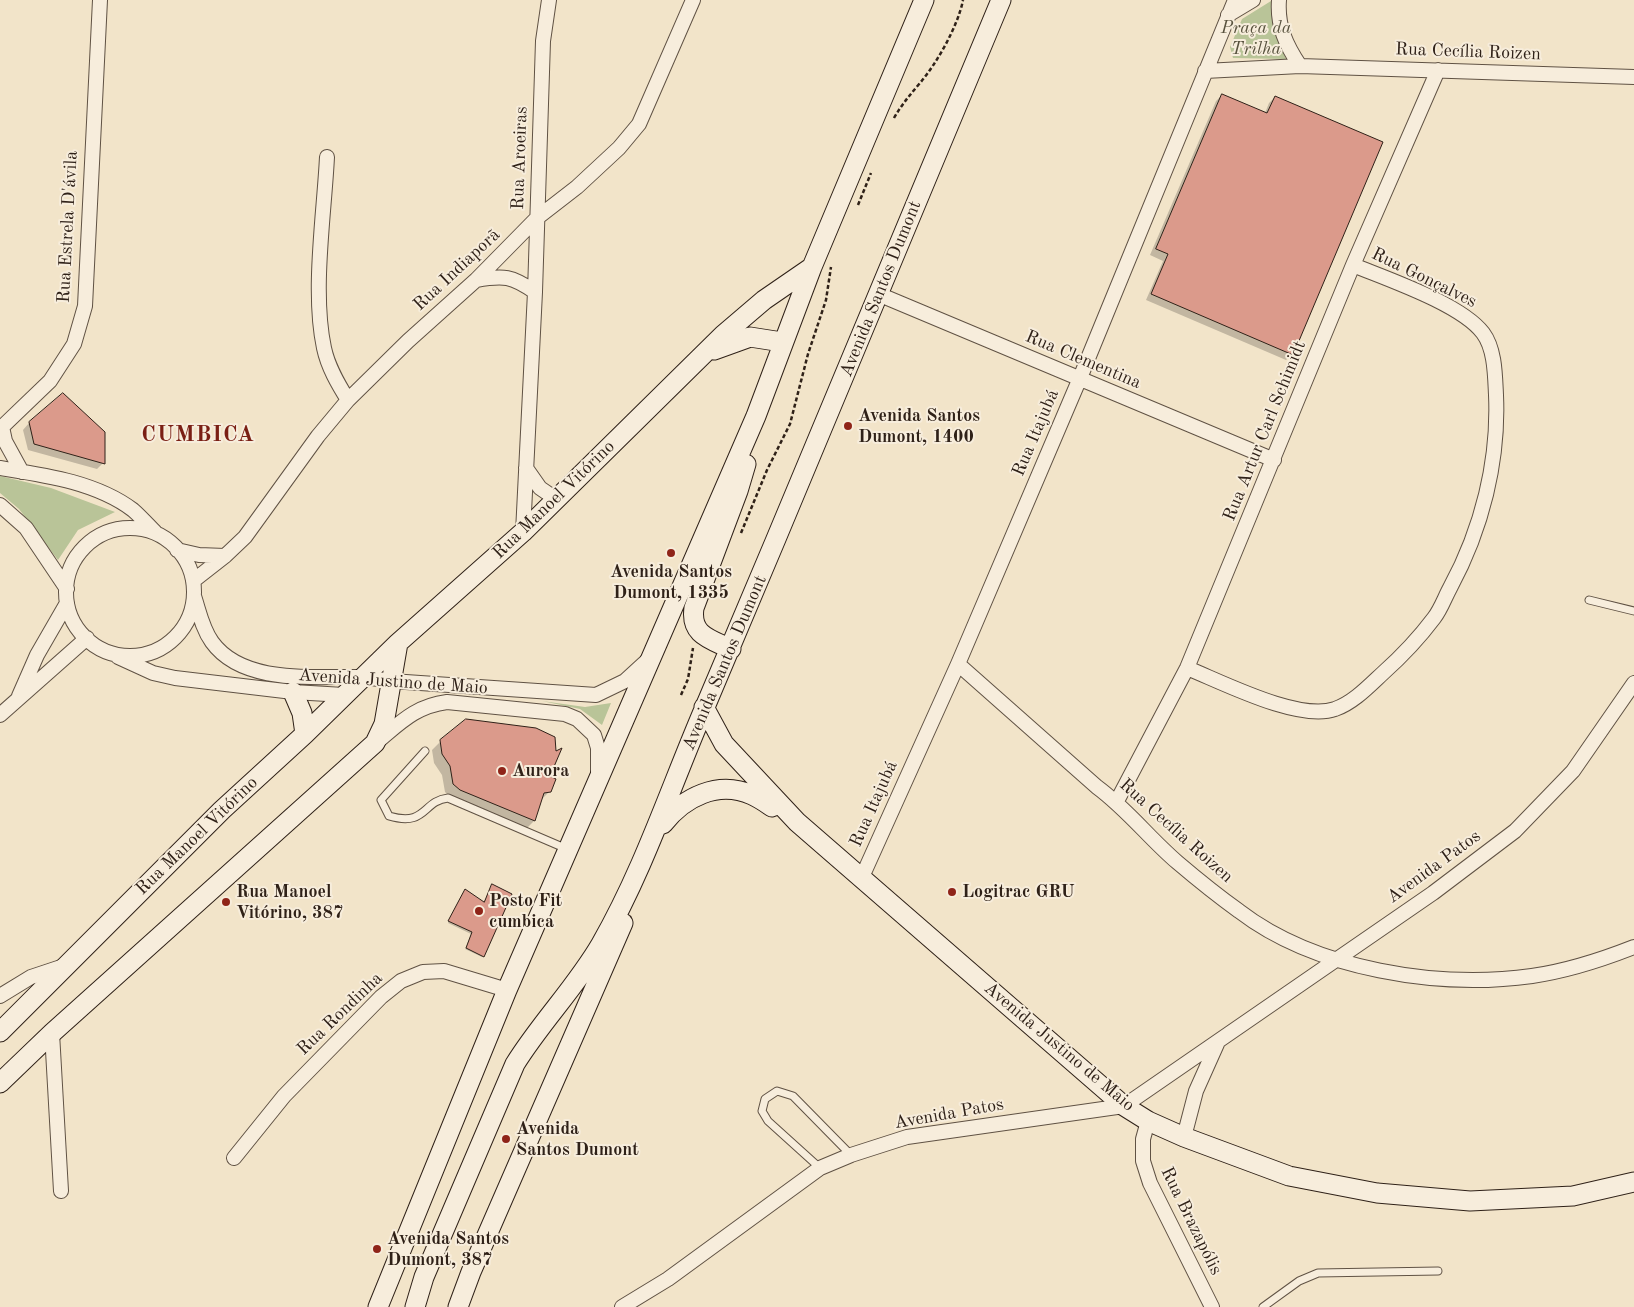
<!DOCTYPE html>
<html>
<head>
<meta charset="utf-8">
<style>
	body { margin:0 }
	canvas { display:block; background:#f2e4c9 }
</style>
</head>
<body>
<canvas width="1634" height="1307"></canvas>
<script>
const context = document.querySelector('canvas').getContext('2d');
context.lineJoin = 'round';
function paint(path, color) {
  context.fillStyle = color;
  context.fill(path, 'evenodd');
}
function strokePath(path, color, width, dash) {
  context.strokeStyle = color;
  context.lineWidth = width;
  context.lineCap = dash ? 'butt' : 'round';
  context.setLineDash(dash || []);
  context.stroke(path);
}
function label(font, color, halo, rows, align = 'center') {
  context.font = font + ' "Old Standard TT",serif';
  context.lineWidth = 4;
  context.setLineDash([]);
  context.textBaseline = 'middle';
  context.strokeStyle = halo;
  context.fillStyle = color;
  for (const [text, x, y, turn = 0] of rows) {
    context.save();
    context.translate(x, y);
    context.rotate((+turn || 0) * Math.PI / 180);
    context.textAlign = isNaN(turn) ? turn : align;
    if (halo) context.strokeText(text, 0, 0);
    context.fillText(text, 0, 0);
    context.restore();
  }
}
paint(new Path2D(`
	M1271,1L1274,26L1286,59L1233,58L1230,47L1242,19Z
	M0,476L51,488L115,512L78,530L58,560L19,509L0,493Z
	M542,701L585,707L611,703L602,725L580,709Z`), '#b9c498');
paint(new Path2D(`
	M1222,95L1265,113L1269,103L1275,97L1292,354L1286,360L1146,300L1163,261L1150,255L1216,101Z
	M29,423L103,463L97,469L28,450L23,430Z
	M441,741L549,777L550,791L541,800L534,821L526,829L452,799L445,792L442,775L434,763L432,750Z
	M492,886L483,956L482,957L465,949L471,934L448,923L463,893L483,903Z`), '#0003');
const building = new Path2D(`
	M1222,94L1267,113L1275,96L1383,142L1293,355L1151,294L1168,254L1156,249Z
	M63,393L105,432V464L34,444L29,422Z
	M466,719L536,728L555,737L556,751L562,748L550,776L556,779L551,792L544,793L535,821L460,790L453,784L450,766L442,754L440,740Z
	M492,884L512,894L484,957L466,948L472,932L448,921L465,889L484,902Z`);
paint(building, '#db9a8b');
strokePath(building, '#2f2118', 1);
const lane = new Path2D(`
	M1589,600L1634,611
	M425,751L381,800L389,816C427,827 422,801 448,798L567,849
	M820,1168L768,1121L762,1111L765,1099L777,1091L793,1096L851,1155
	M1263,1307L1299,1281L1318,1273L1438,1271`);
const street = new Path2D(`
	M1279,0C1277,26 1286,45 1300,66
	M1228,15L1253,0
	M1205,71L1300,66L1634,77
	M327,157C324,216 312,292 324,348C328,367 338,384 348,400
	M476,280C504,275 512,276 535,292
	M878,294L1274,460
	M2,427L5,441L22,472
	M0,429L50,381L74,344L85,306L100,0
	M0,468C44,475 96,482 133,510C141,517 148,525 155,532
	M526,468L540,488L556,499
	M0,505L26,528L67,589
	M66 592a64 64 0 1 1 128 0a64 64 0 1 1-128 0Z
	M523,532L535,292L543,41L549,0
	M177,550L199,555L225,556
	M193,581L225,556L245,537L318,436L348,400L408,341L476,280L537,218L577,187L619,148L639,124L693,0
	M194,596C199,611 202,628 212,642C243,685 315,676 360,677C370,677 381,680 391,681L596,695L625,681L649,659
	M118,657L153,673L175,678L293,692L344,695
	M958,664L1097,787C1127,809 1149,838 1177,862C1197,879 1218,896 1239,911C1316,970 1439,989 1532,976C1567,971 1601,960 1634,947
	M1187,668C1222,682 1299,722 1335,709C1353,703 1369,686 1383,673C1402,656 1419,638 1434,618C1441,609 1445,597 1450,588C1482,529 1499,461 1496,395C1495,375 1495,349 1483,333C1461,304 1387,279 1353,265
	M19,696L37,655L67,603
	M0,715L87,638
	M378,741C401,722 416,706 447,702L565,714L577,719L594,735L598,748V773
	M1117,801L1187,668L1353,265L1438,70
	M862,877L958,664L1080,378L1235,0
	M0,996L31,977L64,966
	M52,1033L61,1191
	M1148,1121L1143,1139V1161L1150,1183L1212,1307
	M1184,1137L1196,1091L1217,1044
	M234,1158L284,1096L381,997L401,981L423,972L444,971L507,990
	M622,1307L668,1279L820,1168L851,1155L907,1137L1124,1106L1433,893L1515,831L1573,771L1634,683`);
const secondary = new Path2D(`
	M714,350L750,337L782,342
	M731,649C710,639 690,635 694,608L738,491L746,464
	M293,692L302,713L305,734
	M704,707L724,744L797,822L1124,1106L1148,1121L1184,1137L1289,1176L1377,1193L1470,1201L1573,1196L1634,1182
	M663,824C684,797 718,780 752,795C759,798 766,803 772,807
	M0,1032L222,810L305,734L398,643L523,532L723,335L764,300L812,267
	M0,1083L52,1033L375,743L384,724L398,643
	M378,1307L507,990L756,416L812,267L924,0
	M415,1307L424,1277L515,1064C541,1022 576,987 601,944C644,869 671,786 705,707C805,472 902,236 1001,0
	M458,1307L471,1272L623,923`);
strokePath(lane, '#605244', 9);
strokePath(street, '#605244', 16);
strokePath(secondary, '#2f2118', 21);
strokePath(new Path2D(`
	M894,118C902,104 910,95 920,83C937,63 958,26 963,0
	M858,205L871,173
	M741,533L767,470L790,424L808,354L826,300L831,267
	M681,695L688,679L693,648`), '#2f2118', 2.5, [4, 2.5]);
strokePath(lane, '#f7eddc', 7);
strokePath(street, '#f7eddc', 14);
strokePath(secondary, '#f7eddc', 19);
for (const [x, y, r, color] of [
	[848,426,5,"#8f2418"],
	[671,553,5,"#8f2418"],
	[502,771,5,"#8f2418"],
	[952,892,5,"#8f2418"],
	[226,902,5,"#8f2418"],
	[479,911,5,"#8f2418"],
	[506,1139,5,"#8f2418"],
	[377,1249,5,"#8f2418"]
]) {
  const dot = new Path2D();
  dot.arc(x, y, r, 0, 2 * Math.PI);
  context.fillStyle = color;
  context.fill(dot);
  strokePath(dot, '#f7eddc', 2);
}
label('italic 18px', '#58523e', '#f7eddc', [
	["Praça da",1256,28],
	["Trilha",1256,49]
]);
label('18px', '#2f2118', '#f7eddc', [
	["Rua Cecília Roizen",1468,52,2],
	["Rua Aroeiras",520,158,-88],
	["Rua Estrela D'ávila",68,227,-87],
	["Rua Indiaporã",457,270,-43],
	["Rua Gonçalves",1424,278,26],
	["Avenida Santos Dumont",881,289,-68],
	["Rua Clementina",1083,360,23],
	["Rua Artur Carl Schimidt",1265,431,-68],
	["Rua Itajubá",1036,433,-67],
	["Rua Manoel Vitórino",554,500,-44],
	["Avenida Santos Dumont",725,663,-67],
	["Avenida Justino de Maio",393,682,4],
	["Rua Itajubá",874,804,-66],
	["Rua Cecília Roizen",1176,831,42],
	["Rua Manoel Vitórino",197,836,-44],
	["Avenida Patos",1434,867,-36],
	["Rua Rondinha",340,1014,-44],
	["Avenida Justino de Maio",1059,1047,40],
	["Avenida Patos",949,1114,-10],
	["Rua Brazapólis",1191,1221,64]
]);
label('bold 18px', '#2f2118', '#f7eddc', [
	["Avenida Santos",858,416],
	["Dumont, 1400",858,437],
	["Avenida Santos",671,572,"center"],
	["Dumont, 1335",671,593,"center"],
	["Aurora",512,771],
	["Rua Manoel",236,892],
	["Vitórino, 387",236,913],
	["Logitrac GRU",962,892],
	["Posto Fit",489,901],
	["cumbica",489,922],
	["Avenida",516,1129],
	["Santos Dumont",516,1150],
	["Avenida Santos",387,1239],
	["Dumont, 387",387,1260]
], 'left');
context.letterSpacing = '1px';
label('bold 22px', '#7a1f14', '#f7eddc', [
	["CUMBICA",198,435]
]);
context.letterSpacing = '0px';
</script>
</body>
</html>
